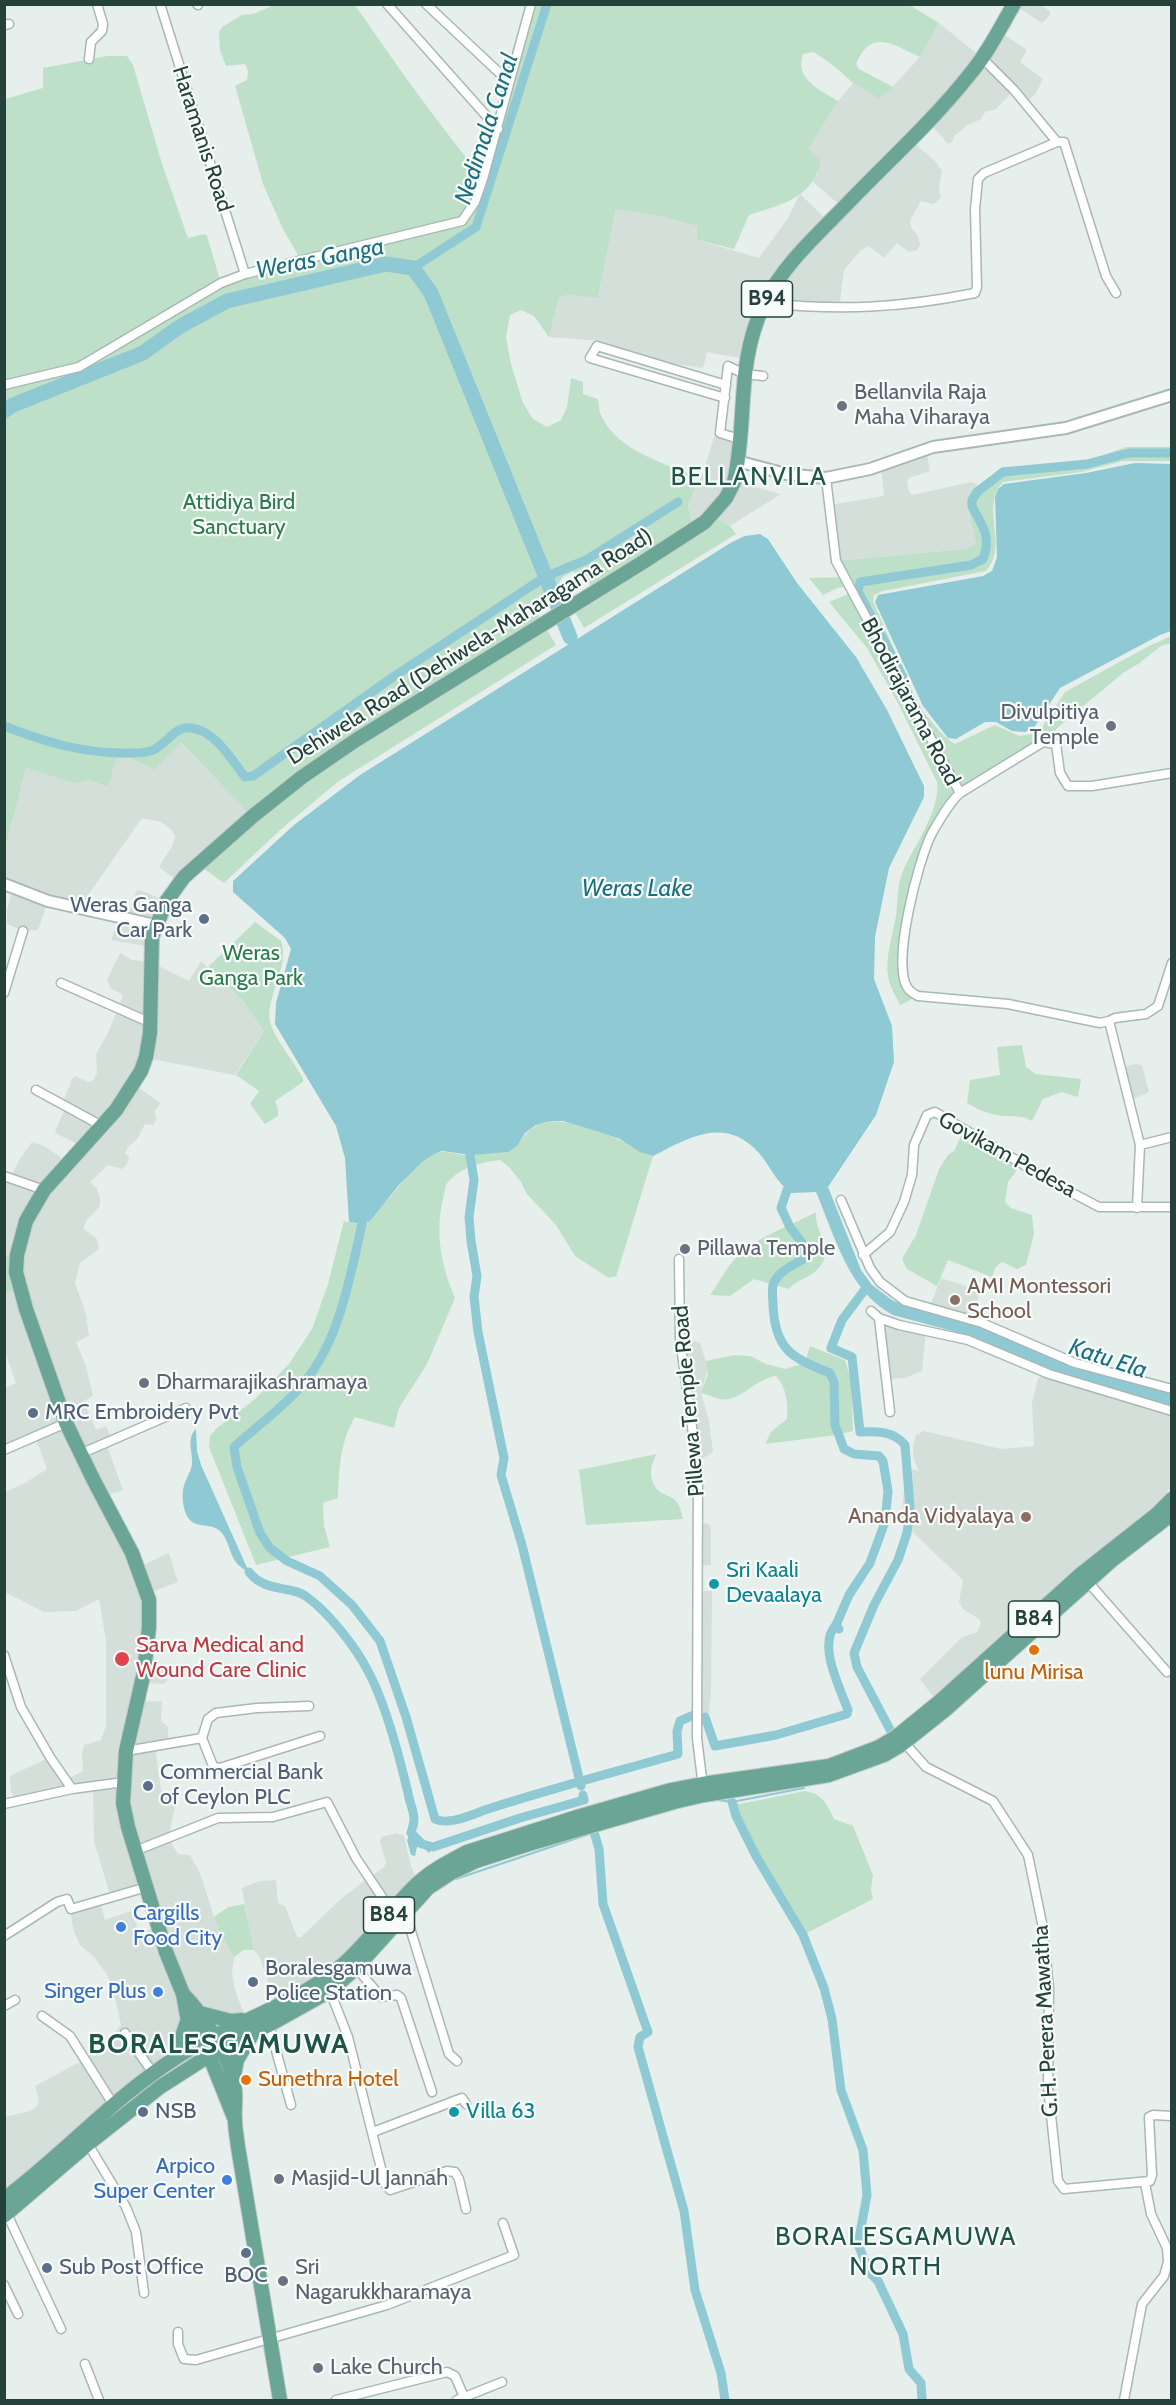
<!DOCTYPE html>
<html>
<head>
<meta charset="utf-8">
<style>
	body { margin:0 }
	#map { position:relative; width:1176px; height:2405px; overflow:hidden; background:#e6efeb; font-family:Cabin,sans-serif }
	canvas { display:block }
	.frame { position:absolute; inset:0; border:6px solid #24423a; pointer-events:none }
</style>
</head>
<body>
<div id="map">
<canvas width="1176" height="2405"></canvas>
<div class="frame"></div>
</div>
<script>
const context = document.querySelector('canvas').getContext('2d');
context.lineJoin = 'round';
function paint(path, color) {
  context.fillStyle = color;
  context.fill(path, 'evenodd');
}
function strokePath(path, color, width, dash) {
  context.strokeStyle = color;
  context.lineWidth = width;
  context.lineCap = dash ? 'butt' : 'round';
  context.setLineDash(dash || []);
  context.stroke(path);
}
function label(font, color, halo, rows, align = 'center') {
  context.font = font + ' Cabin,sans-serif';
  context.lineWidth = 4.5;
  context.setLineDash([]);
  context.textBaseline = 'middle';
  context.strokeStyle = halo;
  context.fillStyle = color;
  for (const [text, x, y, turn = 0] of rows) {
    context.save();
    context.translate(x, y);
    context.rotate((+turn || 0) * Math.PI / 180);
    context.textAlign = isNaN(turn) ? turn : align;
    if (halo) context.strokeText(text, 0, 0);
    context.fillText(text, 0, 0);
    context.restore();
  }
}
paint(new Path2D(`
	M1014,5H1040L1050,11V15L1042,23Z
	M939,23L982,58L999,31L1027,50L1020,62L1043,79L1036,93L1031,98L1023,102L1013,91L995,110L986,111L981,119L968,125L954,136L953,141L948,144L928,121L911,140L935,161L942,171L939,190L941,197L934,204L921,201L910,221L911,227L919,238L920,245L917,250L909,252L897,243L884,258L869,246L861,250L844,270L839,309L765,303L746,359L707,352L703,368L653,361L601,341L549,337L559,298L566,295L598,298L616,209L663,217L698,226L697,240L759,258L788,218L800,194L828,221L843,208L812,181L818,173L807,150L838,101L853,83L881,99L920,57Z
	M714,437L735,440L734,481L781,494L730,526L712,515L693,530L688,504L704,470Z
	M927,454L930,471L909,478L907,482L909,491L912,495L971,482L976,484L978,488L972,490L973,525L976,544L965,549L836,561L829,505L884,496L881,464Z
	M180,743L253,816L180,883L159,867L172,846L175,837L172,830L161,822L142,818L79,908L48,901L38,930L24,931L7,924V910L13,889L5,884V850L26,768L76,784L88,780L107,787L116,759L130,758L154,770Z
	M137,890L148,893L166,902L151,947L111,940L120,916L131,918L130,910Z
	M120,953L132,960L151,962L189,981L201,961L242,1000L264,1031L235,1075L146,1058L134,1084L160,1103L154,1112L157,1119L153,1125L145,1124L137,1139L129,1146L125,1153L129,1157L127,1165L122,1169L108,1165L90,1182L97,1189L100,1199V1206L87,1220L83,1228L97,1239L99,1249L80,1263L75,1283L86,1314L89,1336L76,1342L86,1366L93,1396L84,1401L96,1430L106,1426L112,1440L106,1443L123,1490L103,1497L139,1567L169,1553L178,1582L147,1594L144,1672L166,1669L167,1681L163,1684L141,1683L137,1702L162,1701L161,1721L168,1727V1744L155,1746L161,1791L171,1796L175,1806L170,1830L171,1843L178,1854L190,1855L200,1873L219,1932L234,1957L232,1972L235,1990L246,2019L186,2013L174,2059L5,2198V2117L30,2111L37,2106L39,2101L35,2086L85,2059L110,2038L121,2025L113,1989L106,1973L94,1957L80,1945L73,1929L70,1908L100,1901L105,1920L131,1911L140,1934L158,1926L147,1887L112,1898L109,1891L94,1842L93,1786L17,1802L11,1791L10,1781V1776L50,1757L65,1780L83,1771L82,1753L84,1745L101,1740L106,1726V1641L99,1599L76,1611L44,1612L5,1592V1492L25,1483L47,1469L35,1437L5,1450V1388L16,1383L5,1351V1293L16,1290L17,1255L5,1256V1176L10,1178L19,1160L32,1142L44,1146L69,1163L83,1147L57,1134L55,1131L64,1111L62,1105L73,1077L75,1076L88,1082L93,1080L97,1073L96,1054L108,1033L123,995L110,988L107,980Z
	M1136,1064L1142,1065L1149,1092L1129,1101L1122,1074L1127,1066Z
	M941,1278L980,1291L972,1320L929,1309Z
	M879,1318L926,1331L922,1371L905,1378L887,1379Z
	M693,1341L700,1343L708,1368L701,1393L709,1421L713,1452L697,1462L681,1347Z
	M1049,1374L1171,1411V1488L1153,1507L1103,1552L933,1697L920,1679L962,1637L977,1632L981,1623L979,1619L963,1609L959,1602L963,1580L901,1521L905,1480L903,1467L919,1471L913,1457V1446L916,1435L924,1431L1001,1449L1034,1446L1032,1403L1038,1378Z
	M705,1523L710,1525L711,1529V1565L698,1566V1526Z
	M698,1591H712L711,1695L708,1721L705,1717L697,1716Z
	M396,1833L404,1836L411,1866L418,1883L349,1959L276,2005L259,1956L254,1950L248,1927L242,1888L259,1881L276,1880L278,1903L285,1906L297,1937H301L344,1896L384,1867L386,1863L380,1841L381,1837Z`), '#d4dfda');
paint(new Path2D(`
	M908,4L939,23L920,57C894,45 871,27 856,64L859,69L893,87L880,99L853,83L834,66L814,52L803,54C794,79 820,90 838,101L808,149L821,160C813,199 782,204 749,215L734,249L697,240V226L663,217L616,209L598,298L566,295L559,298L549,337L534,316L521,310L510,315L506,337L511,364L523,403L533,419L547,427L561,420L567,407L571,378L583,382V394L598,399C599,405 599,412 602,417C617,449 661,463 691,474L697,485L688,504L693,530L712,515L730,526L736,534L584,628L571,606L592,593L587,576L572,572L563,577L555,589L524,611L529,618L537,613L556,645L339,781L280,830L224,883L197,864L252,816L181,743L154,770L130,758L116,759L108,787L88,780L76,784L26,768L5,850V99L43,88V68L107,56H127L133,65L163,167L188,238L204,234L207,236L221,283L301,260L283,229L263,184L235,86L247,80L248,71L245,64L226,66L220,51L219,32L222,27L242,15L253,14L274,5H355C396,64 437,123 483,178L531,5Z
	M1126,447H1171V461H1123L1081,472L1003,482C979,508 1010,544 986,571L883,591L874,595L873,601L920,709C933,721 940,735 955,744L995,725L1019,736L1032,734L1042,727L1065,692L1147,647L1171,636V643L1161,646L1138,664L1123,673L1056,729V744L1043,742L960,793L931,836L904,942L903,977L918,996L900,1005C897,998 892,991 890,984C883,963 892,938 896,916C898,901 897,885 903,871C914,846 941,809 937,782L898,703L867,648L829,602L851,593L848,586L838,588L823,595L809,578L844,577L836,561L965,549L976,544L968,503L972,490L1003,467L1083,462Z
	M255,922L281,941C291,968 262,1002 271,1025C276,1040 294,1062 303,1078V1082L275,1101L278,1109V1116L265,1124L250,1104L259,1091L236,1075L264,1031L242,1000L208,967Z
	M1022,1045L1026,1067L1036,1074L1081,1079L1078,1097L1062,1092L1043,1099L1032,1121C1021,1115 1016,1117 1004,1116C991,1115 978,1110 967,1103L970,1080L1000,1075L997,1047Z
	M549,1121C572,1121 597,1130 618,1139C631,1144 640,1152 653,1156L616,1277L614,1276L609,1278L575,1256L556,1225L526,1193L521,1182L509,1167L500,1160C482,1162 457,1168 446,1185C445,1188 444,1195 443,1199C435,1233 441,1265 455,1298L427,1364L399,1408L394,1428L355,1417C340,1442 339,1470 338,1498L323,1503L324,1526L330,1547L256,1565L209,1447L210,1436L217,1428L254,1400L289,1364L312,1329L328,1284L344,1221C349,1222 357,1224 362,1224C372,1222 410,1171 423,1160C443,1145 451,1156 472,1155C487,1153 503,1148 518,1145C526,1132 533,1125 549,1121Z
	M968,1131L1022,1163L1008,1182L1005,1202L1011,1208L1032,1215L1034,1234L1026,1265L1017,1269L1002,1262L995,1268L992,1277L948,1260L937,1286L907,1269L902,1259L916,1235L939,1169L948,1155L954,1151L961,1136Z
	M816,1212C814,1233 837,1251 817,1270C809,1278 796,1280 789,1289L754,1279L730,1296L710,1295C720,1282 726,1267 738,1256C758,1236 791,1226 816,1212Z
	M4,1256H13L16,1290L5,1293Z
	M810,1346L845,1360L851,1381L853,1431L837,1435L765,1444L771,1432L787,1419C788,1404 787,1388 776,1376C758,1378 746,1395 729,1399C720,1401 710,1395 701,1393L708,1374L706,1361L734,1355L750,1356L766,1364L785,1369L805,1363Z
	M657,1454C650,1464 648,1480 658,1490C663,1495 671,1496 675,1500C680,1505 681,1512 683,1519L586,1525L579,1470Z
	M805,1791C823,1794 826,1803 834,1819L853,1826L873,1875L871,1890L873,1899L803,1935L756,1856L736,1816L732,1802L740,1804Z
	M244,1904L254,1950H244L234,1957L219,1932L214,1917L228,1907Z`), '#bfe0c8');
paint(new Path2D(`
	M1135,463L1171,464V631L1160,635L1060,688L1033,729L1025,732L1012,731L996,722H985L956,739L948,738L923,706L875,602L878,595L983,576L992,571L997,557L995,497L998,489L1004,484L1086,473Z
	M760,534L768,539L797,583L856,657L887,710L924,786V797L889,868L875,937L874,979L892,1026L894,1062L876,1115L828,1187L861,1270L872,1285L892,1300L905,1306L970,1322L1078,1366L1171,1391V1405L1084,1383L967,1335L893,1315C848,1291 835,1236 816,1192L791,1193C777,1183 770,1166 759,1153C725,1115 688,1138 653,1156L640,1152L620,1139L593,1130L563,1121H549L536,1125L525,1133L518,1145L508,1152L471,1155L442,1151L434,1154L423,1161L399,1185L370,1221L362,1224L349,1222L345,1158L336,1126L275,1024L276,1003L291,949L285,938L233,892V881L294,825L360,775L732,542L745,536Z
	M196,1429L197,1451L201,1465L249,1572C227,1562 233,1546 221,1532C213,1523 199,1528 191,1521C183,1514 181,1495 184,1486C186,1478 191,1472 192,1464C193,1451 186,1439 196,1429Z
	M411,1833L433,1847L429,1853L423,1847H417L415,1856L411,1855L407,1840Z`), '#8ec9d4');
strokePath(new Path2D(`
	M702,1802L718,1800L732,1802L804,1788
	M456,1879L601,1830`), '#8ec9d4', 2);
strokePath(new Path2D(`
	M413,268L476,227L547,4
	M903,677L858,591L860,582L971,565L983,559C992,535 982,527 972,506V500L977,492L1003,472L1087,464L1129,453H1172
	M4,726C46,742 80,753 125,753C134,753 145,754 153,750C167,744 175,725 192,728C215,731 232,760 245,777L253,776L393,677L545,577L586,560L678,502
	M470,1155L474,1180L469,1217L471,1241L477,1276L474,1297L478,1332L504,1458L501,1475L522,1545L581,1786
	M787,1190L781,1208L790,1227L802,1243L803,1259C793,1266 780,1270 774,1282C771,1288 773,1298 773,1305C775,1350 792,1358 830,1373L834,1382L835,1425L844,1449L854,1454L879,1456L883,1461L888,1491L885,1522L870,1563L849,1595L836,1625L839,1629
	M362,1224C349,1281 339,1346 297,1391C278,1411 255,1428 234,1447L237,1467L260,1533L270,1548L287,1561L320,1576L352,1605L380,1641L406,1717L435,1819C449,1826 473,1814 488,1809C550,1789 615,1772 678,1754L677,1731L680,1721L694,1715
	M866,1288L842,1320L831,1348L852,1357L860,1432C876,1431 894,1431 905,1445L910,1507L907,1533L898,1560L874,1605L854,1653L857,1667L896,1741
	M249,1572C265,1593 291,1585 307,1597C329,1613 355,1646 368,1671C386,1704 399,1755 408,1793C409,1801 414,1811 414,1819C414,1824 412,1829 411,1833L422,1844L433,1847L520,1818L584,1800L583,1795
	M705,1717L715,1746L776,1735L847,1714L848,1710C840,1688 817,1644 836,1625
	M732,1802L736,1816L756,1856L803,1935L824,1988L832,2019L841,2090L863,2150L867,2195L858,2244L869,2272L878,2281L903,2334L909,2369L921,2383L922,2400
	M594,1832L599,1849L603,1904L648,2032L640,2037L638,2047L684,2211L695,2290L721,2373L725,2400`), '#8ec9d4', 9);
strokePath(new Path2D(`
	M4,411L13,405L143,353L179,327L227,301L386,264L413,268L431,293L570,637`), '#8ec9d4', 15);
const minor = new Path2D(`
	M197,4L198,5
	M387,4L498,129
	M426,4L509,82
	M4,25L9,24
	M982,58L1014,90L1057,142H1064L1106,276L1116,293
	M89,59L91,42L102,31L103,24L97,4
	M245,274L462,221L475,202L483,179L531,4
	M765,303C841,311 900,308 975,293L977,287L975,209L978,179L984,173L1057,142
	M4,385L79,367L221,283L245,274L160,4
	M725,398L590,358L597,346L726,385
	M739,439L720,433L728,366L744,374L763,376
	M826,478L836,561L960,793C948,804 939,821 931,835C918,862 892,961 907,987C910,992 914,994 918,996L1008,1004L1100,1023L1109,1021L1140,1145L1137,1208
	M960,793L1043,742L1056,744L1060,773L1068,786H1092L1172,773
	M61,983L151,1023
	M4,993L23,931
	M1109,1021L1115,1018L1146,1014L1158,1006L1172,963
	M36,1090L102,1126
	M1140,1145L1172,1137
	M4,1176L44,1190
	M841,1200L870,1268L880,1282L905,1301L982,1323L1075,1363L1172,1389
	M863,1255L890,1232L904,1202L912,1175L914,1145L927,1115L935,1112L1063,1188L1099,1207H1172
	M679,1259L680,1339L698,1471L697,1738L703,1787
	M871,1311L879,1318L899,1325L968,1340L1049,1374L1172,1411
	M879,1318L890,1412
	M4,1450L66,1423
	M80,1454L186,1408
	M1088,1582L1167,1672
	M4,1655L21,1707L50,1757L72,1789
	M309,1706L257,1708L216,1713L208,1719L202,1738L213,1766L220,1768L320,1736
	M902,1740L926,1767L993,1801L1028,1855L1043,1928L1049,1989L1048,2087L1058,2181L1064,2189L1150,2181L1152,2175L1149,2117L1153,2115L1172,2116
	M126,1751L202,1738
	M4,1804L72,1789L124,1782
	M135,1851L218,1818L273,1817L327,1802L356,1858L392,1912
	M405,1912L449,2054L457,2061
	M4,1936L57,1902L67,1899L71,1909L147,1887
	M353,1964L381,1997L397,1995L401,1998L432,2092
	M330,1991L348,2037L385,2184L390,2190L447,2171L455,2172L459,2179L466,2209
	M4,2006L15,2000
	M42,2016L70,2036L113,2104
	M269,2025L291,2105
	M125,2033L153,2073
	M373,2132L462,2098L466,2104
	M88,2144L126,2207L136,2232L144,2293
	M7,2214L61,2329
	M4,2285L18,2314
	M178,2332V2344L184,2359L196,2360L387,2305L514,2255L503,2223
	M85,2364L99,2400
	M336,2400L447,2372L455,2376L464,2397
	M457,2400L502,2382
	M1124,2400L1142,2304L1164,2276L1168,2262L1167,2248L1151,2214L1145,2183`);
const tertiary = new Path2D(`
	M737,461L786,474L826,478L870,469L933,447L1066,428L1172,395
	M4,884L48,901L155,925`);
const primary = new Path2D(`
	M183,1994C205,2016 232,2060 235,2091C236,2101 234,2110 235,2120C235,2129 237,2138 238,2147L280,2400
	M200,2013L231,2021L242,2020
	M174,2059L188,2019
	M233,2080L237,2060L253,2033
	M235,2120L209,2055L187,2016L183,1994L166,1952L128,1827L123,1803L126,1751L144,1672L149,1627V1600L132,1553L93,1479L66,1423L26,1309L16,1272L17,1255L26,1221L44,1190L116,1110L141,1071L146,1057L150,1033L152,937L166,902L184,877L253,816L302,777L356,740L640,564L705,522L726,498L734,482C748,420 735,365 764,304C783,265 815,237 845,206C887,162 933,121 970,74C988,53 1000,28 1014,4
	M4,2199C64,2154 114,2097 177,2057C229,2023 292,2007 340,1967C369,1943 390,1909 417,1884C432,1870 450,1861 467,1852L577,1817L671,1790L702,1784L829,1766L879,1747L896,1737L939,1702L1081,1574L1157,1514L1172,1499
	M4,2216L88,2144L160,2087L221,2048L269,2025L330,1991L356,1968L428,1888L451,1873L476,1861L532,1843L674,1802L704,1795L829,1775L884,1755L901,1745L945,1710L1111,1561L1172,1514`);
strokePath(minor, '#a8b8b2', 11);
strokePath(tertiary, '#a8b8b2', 14);
strokePath(primary, '#c2cac8', 16);
strokePath(minor, '#fff', 8);
strokePath(tertiary, '#fff', 10);
strokePath(primary, '#6aa596', 14);
for (const [x, y, r, color] of [
	[842,406,6,"#6b7280"],
	[1111,726,6,"#6b7280"],
	[204,919,6,"#5c6f8a"],
	[685,1249,6,"#6b7280"],
	[955,1300,6,"#8d6e63"],
	[144,1383,6,"#6b7280"],
	[33,1413,6,"#5c6f8a"],
	[1026,1517,6,"#8d6e63"],
	[714,1584,6,"#0f9aa8"],
	[1034,1650,6,"#e8710a"],
	[122,1659,8,"#e0444e"],
	[148,1786,6,"#5c6f8a"],
	[121,1927,6,"#3f7fe0"],
	[253,1982,6,"#5c6f8a"],
	[158,1992,6,"#3f7fe0"],
	[246,2080,6,"#e8710a"],
	[143,2112,6,"#5c6f8a"],
	[454,2112,6,"#0f9aa8"],
	[279,2179,6,"#6b7280"],
	[227,2180,6,"#3f7fe0"],
	[246,2253,6,"#5c6f8a"],
	[47,2268,6,"#5c6f8a"],
	[283,2281,6,"#6b7280"],
	[318,2368,6,"#6b7280"]
]) {
  const dot = new Path2D();
  dot.arc(x, y, r, 0, 2 * Math.PI);
  context.fillStyle = color;
  context.fill(dot);
  strokePath(dot, '#f7fbf9', 2);
}
for (const [x, y, w] of [
	[767,299,51],
	[1034,1619,51],
	[389,1915,51]
]) {
  const box = new Path2D();
  box.roundRect(x - w / 2, y - 18, w, 36, 4.5);
  context.fillStyle = '#f7fbf9';
  context.fill(box);
  strokePath(box, '#24423a', 1.5);
}
label('bold 21px', '#24423a', null, [
	["B94",767,299],
	["B84",1034,1619],
	["B84",389,1915]
]);
label('22px', '#24423a', '#f7fbf9', [
	["Haramanis Road",202,139,72],
	["Dehiwela Road (Dehiwela-Maharagama Road)",470,647,-32],
	["Bhodirajarama Road",910,702,62],
	["Govikam Pedesa",1007,1155,29],
	["Pillewa Temple Road",689,1401,-95],
	["G.H. Perera Mawatha",1046,2021,-93]
]);
label('22px', '#5b616d', '#f7fbf9', [
	["Bellanvila Raja",854,393],
	["Maha Viharaya",854,418],
	["Divulpitiya",1099,713,"right"],
	["Temple",1099,738,"right"],
	["Pillawa Temple",697,1249],
	["Dharmarajikashramaya",156,1383],
	["Masjid-Ul Jannah",291,2179],
	["Sri",295,2268],
	["Nagarukkharamaya",295,2293],
	["Lake Church",330,2368]
], 'left');
label('22px', '#2d7a4b', '#f7fbf9', [
	["Attidiya Bird",239,503],
	["Sanctuary",239,528],
	["Weras",251,954],
	["Ganga Park",251,979]
]);
label('22px', '#4e5e75', '#f7fbf9', [
	["Weras Ganga",192,906,"right"],
	["Car Park",192,931,"right"],
	["MRC Embroidery Pvt",45,1413],
	["Commercial Bank",160,1773],
	["of Ceylon PLC",160,1798],
	["Boralesgamuwa",265,1969],
	["Police Station",265,1994],
	["NSB",155,2112],
	["Sub Post Office",59,2268],
	["BOC",246,2276,"center"]
], 'left');
label('22px', '#785e54', '#f7fbf9', [
	["AMI Montessori",967,1287],
	["School",967,1312],
	["Ananda Vidyalaya",1014,1517,"right"]
], 'left');
label('22px', '#0d838f', '#f7fbf9', [
	["Sri Kaali",726,1571],
	["Devaalaya",726,1596],
	["Villa 63",466,2112]
], 'left');
label('22px', '#be3a42', '#f7fbf9', [
	["Sarva Medical and",136,1646],
	["Wound Care Clinic",136,1671]
], 'left');
label('22px', '#c56008', '#f7fbf9', [
	["lunu Mirisa",1034,1673],
	["Sunethra Hotel",258,2080,"left"]
]);
label('22px', '#366cbe', '#f7fbf9', [
	["Cargills",133,1914,"left"],
	["Food City",133,1939,"left"],
	["Singer Plus",146,1992],
	["Arpico",215,2167],
	["Super Center",215,2192]
], 'right');
label('italic 24px', '#1c6f80', '#f7fbf9', [
	["Nedimala Canal",487,129,-72],
	["Weras Ganga",320,259,-11],
	["Weras Lake",637,889],
	["Katu Ela",1108,1359,18]
]);
context.letterSpacing = '1.5px';
label('26px', '#1f5548', '#f7fbf9', [
	["BELLANVILA",749,477],
	["BORALESGAMUWA",896,2237],
	["NORTH",896,2267]
]);
context.letterSpacing = '0px';
context.letterSpacing = '1.5px';
label('bold 28px', '#1f5548', '#f7fbf9', [
	["BORALESGAMUWA",219,2045]
]);
context.letterSpacing = '0px';
</script>
</body>
</html>
